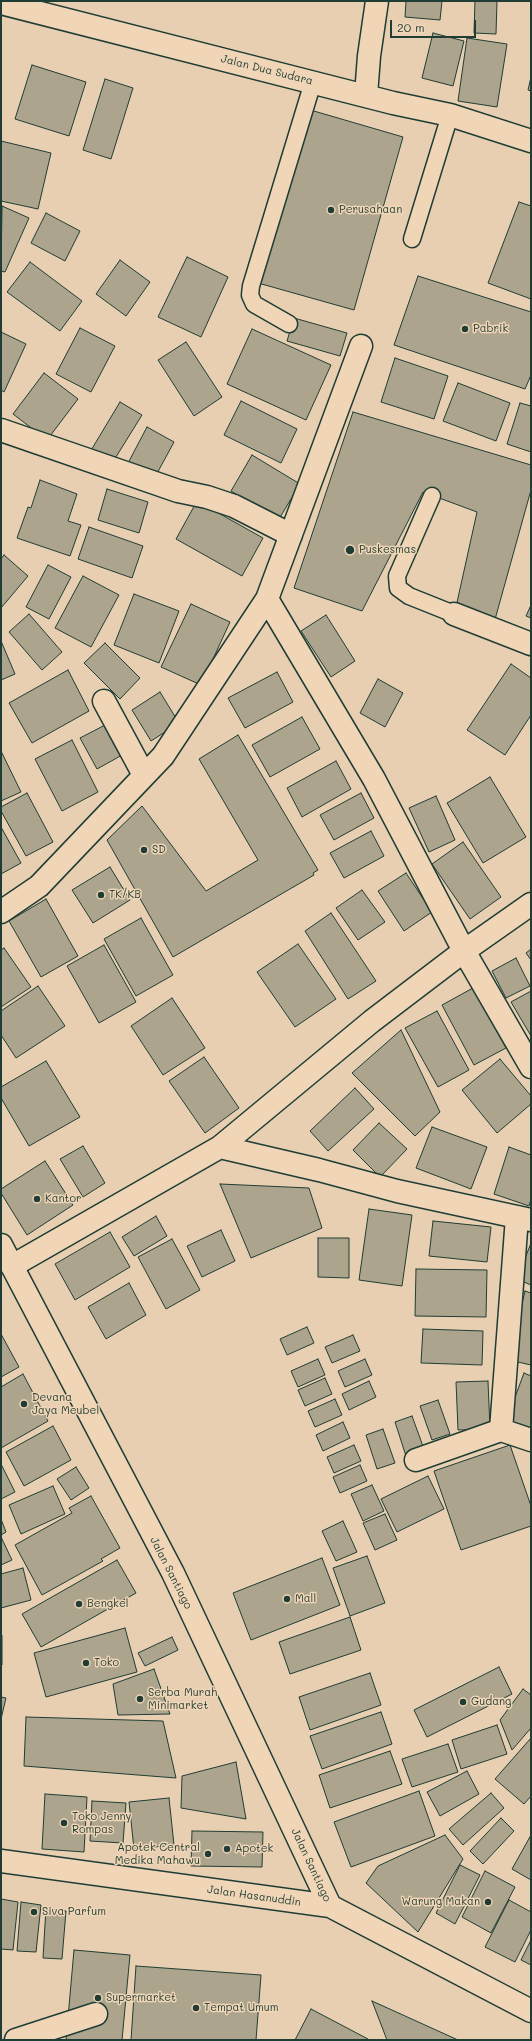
<!DOCTYPE html>
<html>
<head>
<meta charset="utf-8">
<style>
	body { margin:0 }
	#map { position:relative; width:532px; height:2041px; overflow:hidden; background:#e8cfb2; font-family:Mali,sans-serif }
	canvas { display:block }
	.frame { position:absolute; inset:0; border:2px solid #1f3d34; pointer-events:none }
	.scale { position:absolute; left:390px; top:20px; width:86px; height:18px; box-sizing:border-box; border:2px solid #1f3d34; border-top:0; padding-left:5px; font-size:12px; line-height:14px; white-space:nowrap; color:#1f3d34; -webkit-text-stroke:3px #f0d5b7; paint-order:stroke }
</style>
</head>
<body>
<div id="map">
<canvas width="532" height="2041"></canvas>
<div class="frame"></div>
<div class="scale">20 m</div>
</div>
<script>
const ctx = document.querySelector('canvas').getContext('2d');
ctx.lineJoin = 'round';
function fill(path, color) { ctx.fillStyle = color; ctx.fill(path, 'evenodd'); }
const poly = rows => new Path2D(rows.map(r => 'M' + r).join(''));
function strokePath(path, color, width, dash) { ctx.strokeStyle = color; ctx.lineWidth = width; ctx.lineCap = dash ? 'butt' : 'round'; ctx.setLineDash(dash || []); ctx.stroke(path); }
function drawText(font, color, halo, rows, align = 'center') {
  ctx.font = font + ' Mali,sans-serif'; ctx.lineWidth = 3; ctx.setLineDash([]); ctx.textBaseline = 'middle'; ctx.strokeStyle = halo; ctx.fillStyle = color; for (const [text, x, y, turn = 0] of rows) {
    ctx.save(); ctx.translate(x, y); ctx.rotate((+turn || 0) * Math.PI / 180); ctx.textAlign = isNaN(turn) ? turn : align; if (halo) ctx.strokeText(text, 0, 0); ctx.fillText(text, 0, 0); ctx.restore();
  }
}
const building = poly([
	[406,1,442,1,440,20,405,17,406,1],
	[475,1,497,1,496,34,474,33,475,1],
	[433,33,464,41,453,86,422,78,433,33],
	[467,38,507,44,497,107,458,101,467,38],
	[32,65,86,82,69,136,15,119,32,65],
	[531,77,531,91,528,90,531,77],
	[105,79,133,88,111,159,83,150,105,79],
	[307,109,403,137,354,310,258,283,307,109],
	[1,141,51,153,38,209,1,201,1,141],
	[519,202,531,206,531,299,488,283,519,202],
	[2,206,29,218,5,272,1,271,2,206],
	[46,213,80,231,65,261,31,243,46,213],
	[187,257,228,277,201,337,158,317,187,257],
	[120,260,150,282,126,316,96,294,120,260],
	[30,262,82,301,60,331,7,292,30,262],
	[418,276,531,312,531,375,525,389,394,345,418,276],
	[294,318,347,333,340,356,287,341,294,318],
	[80,328,115,346,91,392,56,374,80,328],
	[252,329,331,365,306,420,227,384,252,329],
	[1,332,26,344,4,392,1,390,1,332],
	[186,342,222,397,194,416,158,360,186,342],
	[395,358,448,376,434,419,381,402,395,358],
	[44,373,78,399,47,440,13,414,44,373],
	[458,383,510,403,496,441,443,421,458,383],
	[241,401,297,429,281,463,224,435,241,401],
	[120,402,142,415,111,465,90,452,120,402],
	[520,403,531,406,531,452,507,444,520,403],
	[353,412,531,465,531,490,494,623,456,607,477,512,423,492,362,611,294,588,353,412],
	[147,427,174,442,154,479,127,465,147,427],
	[252,455,300,484,279,519,231,491,252,455],
	[40,480,77,494,68,521,81,525,70,556,17,538,28,507,31,508,40,480],
	[107,489,148,502,139,533,98,520,107,489],
	[197,501,263,538,242,576,176,539,197,501],
	[89,527,143,546,132,578,78,559,89,527],
	[4,555,28,576,1,608,1,559,4,555],
	[48,565,71,577,49,619,26,607,48,565],
	[83,576,119,595,91,647,55,628,83,576],
	[134,594,179,611,159,663,114,645,134,594],
	[191,604,230,622,201,685,161,667,191,604],
	[531,605,531,618,526,616,531,605],
	[29,614,62,652,42,670,9,632,29,614],
	[326,615,355,661,331,677,301,631,326,615],
	[1,641,15,674,1,680,1,641],
	[105,643,140,678,120,699,84,663,105,643],
	[511,664,531,678,531,715,505,755,467,730,511,664],
	[68,670,89,711,32,743,9,703,68,670],
	[277,672,293,702,245,728,228,698,277,672],
	[378,679,403,693,385,727,360,713,378,679],
	[160,692,179,723,151,741,132,710,160,692],
	[302,717,320,749,270,777,252,745,302,717],
	[107,724,124,754,97,769,80,738,107,724],
	[238,735,318,870,313,873,314,875,173,957,107,840,142,806,206,891,258,860,199,759,238,735],
	[72,740,98,792,62,811,35,759,72,740],
	[1,751,21,792,1,801,1,751],
	[336,761,351,789,302,817,287,788,336,761],
	[490,777,526,837,483,863,447,803,490,777],
	[27,793,53,842,26,856,1,811,1,807,27,793],
	[361,793,374,818,334,840,320,815,361,793],
	[436,796,455,840,429,852,409,808,436,796],
	[1,827,21,863,1,874,1,827],
	[371,831,384,856,344,878,330,853,371,831],
	[463,842,501,897,470,919,432,864,463,842],
	[110,867,130,900,93,923,72,890,110,867],
	[406,873,432,912,404,931,378,891,406,873],
	[362,890,385,922,358,940,336,908,362,890],
	[46,899,78,956,41,977,9,921,46,899],
	[331,913,376,981,348,999,305,931,331,913],
	[141,918,173,975,136,996,104,939,141,918],
	[298,944,336,999,295,1027,257,972,298,944],
	[104,945,136,1002,99,1023,67,966,104,945],
	[4,948,31,987,1,1007,1,950,4,948],
	[531,949,531,960,526,953,531,949],
	[516,958,530,986,506,998,492,971,516,958],
	[38,986,65,1026,16,1058,1,1035,1,1011,38,986],
	[473,988,506,1048,474,1065,442,1005,473,988],
	[531,991,531,1036,511,1002,531,991],
	[172,998,205,1048,163,1075,131,1026,172,998],
	[437,1011,469,1070,438,1087,405,1028,437,1011],
	[401,1030,440,1112,415,1136,352,1073,401,1030],
	[204,1057,239,1108,205,1133,169,1081,204,1057],
	[500,1059,531,1096,531,1104,497,1133,462,1090,500,1059],
	[46,1061,80,1117,29,1146,1,1098,1,1087,46,1061],
	[355,1088,374,1109,328,1151,310,1131,355,1088],
	[379,1123,407,1149,380,1177,353,1150,379,1123],
	[432,1127,487,1147,471,1189,416,1168,432,1127],
	[83,1146,105,1183,83,1197,60,1159,83,1146],
	[509,1147,531,1155,531,1199,529,1206,494,1194,509,1147],
	[45,1161,73,1205,27,1235,1,1193,1,1189,45,1161],
	[220,1184,309,1188,322,1228,251,1258,220,1184],
	[369,1209,412,1215,402,1286,359,1280,369,1209],
	[156,1216,167,1236,134,1256,122,1237,156,1216],
	[433,1221,491,1227,487,1262,429,1256,433,1221],
	[221,1230,235,1261,202,1277,187,1246,221,1230],
	[110,1232,130,1267,75,1300,55,1264,110,1232],
	[318,1238,349,1238,349,1278,318,1277,318,1238],
	[172,1239,200,1290,166,1309,138,1257,172,1239],
	[531,1243,531,1285,517,1279,531,1243],
	[416,1269,487,1270,486,1317,415,1316,416,1269],
	[129,1283,146,1315,106,1339,88,1307,129,1283],
	[525,1291,531,1293,531,1365,509,1360,525,1291],
	[307,1327,314,1343,287,1355,280,1339,307,1327],
	[423,1329,483,1331,482,1365,421,1363,423,1329],
	[1,1334,19,1367,1,1377,1,1334],
	[353,1335,360,1351,332,1363,325,1347,353,1335],
	[318,1359,325,1375,298,1387,291,1371,318,1359],
	[365,1359,372,1375,345,1387,338,1371,365,1359],
	[524,1373,531,1376,531,1425,528,1434,505,1424,524,1373],
	[23,1374,48,1421,1,1448,1,1387,23,1374],
	[325,1378,332,1394,305,1406,298,1390,325,1378],
	[369,1381,376,1397,349,1410,342,1394,369,1381],
	[488,1381,490,1429,458,1430,456,1382,488,1381],
	[335,1399,342,1415,315,1427,308,1411,335,1399],
	[438,1400,450,1434,432,1440,420,1406,438,1400],
	[412,1416,424,1449,406,1456,395,1422,412,1416],
	[343,1422,350,1438,323,1451,316,1435,343,1422],
	[53,1426,71,1460,24,1486,6,1452,53,1426],
	[383,1429,395,1463,377,1469,366,1435,383,1429],
	[354,1445,361,1461,334,1473,327,1457,354,1445],
	[510,1445,531,1506,531,1526,461,1550,434,1471,510,1445],
	[1,1464,15,1492,1,1499,1,1464],
	[360,1465,367,1481,340,1493,333,1477,360,1465],
	[76,1467,89,1488,71,1500,57,1479,76,1467],
	[428,1476,444,1509,397,1532,381,1499,428,1476],
	[372,1485,384,1511,363,1521,351,1494,372,1485],
	[53,1486,65,1514,21,1534,9,1505,53,1486],
	[91,1496,120,1548,101,1559,103,1561,42,1595,15,1545,72,1513,69,1508,91,1496],
	[385,1514,397,1540,375,1550,363,1523,385,1514],
	[1,1519,6,1532,1,1535,1,1519],
	[343,1521,357,1552,336,1561,322,1531,343,1521],
	[2,1539,12,1560,1,1565,1,1540,2,1539],
	[367,1556,385,1603,350,1616,333,1568,367,1556],
	[322,1558,340,1605,251,1640,233,1593,322,1558],
	[117,1560,136,1593,41,1647,22,1614,117,1560],
	[23,1568,31,1600,1,1608,1,1574,23,1568],
	[350,1617,361,1650,290,1674,279,1642,350,1617],
	[125,1628,137,1672,46,1697,34,1653,125,1628],
	[1,1635,2,1635,2,1665,1,1665,1,1635],
	[172,1637,178,1650,145,1666,138,1653,172,1637],
	[499,1667,512,1694,427,1737,414,1710,499,1667],
	[154,1669,170,1714,118,1715,113,1684,154,1669],
	[370,1673,381,1705,310,1730,299,1697,370,1673],
	[523,1689,531,1695,531,1728,512,1750,500,1720,523,1689],
	[1,1697,6,1698,1,1719,1,1697],
	[381,1712,392,1744,322,1769,310,1736,381,1712],
	[26,1717,163,1721,176,1778,24,1766,26,1717],
	[497,1725,507,1754,461,1769,452,1740,497,1725],
	[531,1738,531,1796,524,1804,495,1779,531,1738],
	[448,1744,458,1772,412,1787,402,1759,448,1744],
	[390,1751,402,1784,330,1808,319,1775,390,1751],
	[236,1762,246,1819,181,1808,182,1776,236,1762],
	[467,1771,479,1794,440,1816,427,1792,467,1771],
	[419,1791,435,1836,351,1867,334,1822,419,1791],
	[491,1793,504,1808,463,1845,449,1829,491,1793],
	[45,1794,87,1797,84,1852,42,1849,45,1794],
	[169,1798,174,1845,134,1849,129,1802,169,1798],
	[92,1801,126,1803,123,1843,90,1841,92,1801],
	[501,1818,514,1831,483,1864,470,1851,501,1818],
	[192,1831,263,1832,262,1867,191,1866,192,1831],
	[445,1835,463,1859,418,1932,366,1883,378,1866,445,1835],
	[531,1835,531,1880,512,1869,531,1835],
	[460,1865,480,1875,455,1924,436,1913,460,1865],
	[485,1871,515,1887,491,1933,462,1917,485,1871],
	[1,1899,18,1902,13,1950,1,1949,1,1899],
	[509,1900,531,1912,531,1930,515,1962,485,1947,509,1900],
	[21,1902,41,1905,36,1952,17,1951,21,1902],
	[46,1908,66,1911,62,1959,43,1958,46,1908],
	[531,1940,531,1965,521,1960,531,1940],
	[74,1950,130,1955,122,2040,66,2040,74,1950],
	[136,1966,261,1975,256,2040,131,2040,136,1966],
	[372,2001,458,2040,387,2040,372,2001],
	[311,2009,368,2039,367,2040,295,2040,311,2009]
]);
fill(building, '#ada48d');
strokePath(building, '#1f3d34', 1);
const service = poly([
	[412,239,450,115],
	[289,324,254,304,250,295,251,286,313,82],
	[432,496,397,576,398,588,409,596,454,614]
]);
const minor = poly([
	[1,3,393,103,450,115,531,141],
	[366,95,369,56,377,1],
	[1,430,178,491,207,497,234,506,291,535],
	[267,599,374,779,464,951,531,1067],
	[454,614,531,644],
	[104,701,144,775],
	[1,912,39,886,163,756,267,599,361,346],
	[220,1147,372,1021,464,951,531,904],
	[12,1266,220,1147,319,1170,397,1191,531,1220],
	[501,1430,531,1440],
	[416,1460,501,1430,517,1217],
	[16,2040,96,2014]
]);
const trunk = poly([
	[1,1245,173,1573,330,1906],
	[1,1861,330,1906,531,2011]
]);
strokePath(service, '#1f3d34', 19);
strokePath(minor, '#1f3d34', 25);
strokePath(trunk, '#1f3d34', 25);
strokePath(service, '#f0d5b7', 16);
strokePath(minor, '#f0d5b7', 22);
strokePath(trunk, '#f0d5b7', 22);
for (const [x, y, r, color] of [
	[331,210,4,"#1f3d34"],
	[465,329,4,"#1f3d34"],
	[350,550,5,"#1f3d34"],
	[144,850,4,"#1f3d34"],
	[101,895,4,"#1f3d34"],
	[37,1199,4,"#1f3d34"],
	[24,1404,4,"#1f3d34"],
	[287,1599,4,"#1f3d34"],
	[79,1604,4,"#1f3d34"],
	[86,1663,4,"#1f3d34"],
	[140,1699,4,"#1f3d34"],
	[463,1702,4,"#1f3d34"],
	[64,1823,4,"#1f3d34"],
	[227,1849,4,"#1f3d34"],
	[208,1854,4,"#1f3d34"],
	[488,1902,4,"#1f3d34"],
	[34,1912,4,"#1f3d34"],
	[98,1998,4,"#1f3d34"],
	[196,2008,4,"#1f3d34"]
]) { const dot = new Path2D(); dot.arc(x, y, r, 0, 2 * Math.PI); ctx.fillStyle = color; ctx.fill(dot); strokePath(dot, '#f0d5b7', 1.5); }
drawText('11px', '#1f3d34', '#f0d5b7', [
	["Jalan Dua Sudara",267,70,14],
	["Jalan Santiago",171,1573,63],
	["Jalan Santiago",311,1865,65],
	["Jalan Hasanuddin",254,1896,8]
]);
drawText('11px', '#1f3d34', '#f0d5b7', [
	["Perusahaan",339,210],
	["Pabrik",473,329],
	["Puskesmas",359,550],
	["SD",152,850],
	["TK/KB",109,895],
	["Kantor",45,1199],
	["Devana",32,1398],
	["Jaya Meubel",32,1411],
	["Mall",295,1599],
	["Bengkel",87,1604],
	["Toko",94,1663],
	["Serba Murah",148,1693],
	["Minimarket",148,1706],
	["Gudang",471,1702],
	["Toko Jenny",72,1817],
	["Rompas",72,1830],
	["Apotek Central",200,1848,"right"],
	["Medika Mahawu",200,1861,"right"],
	["Apotek",235,1849],
	["Warung Makan",480,1902,"right"],
	["Siva Parfum",42,1912],
	["Supermarket",106,1998],
	["Tempat Umum",204,2008]
], 'left');
</script>
</body>
</html>
